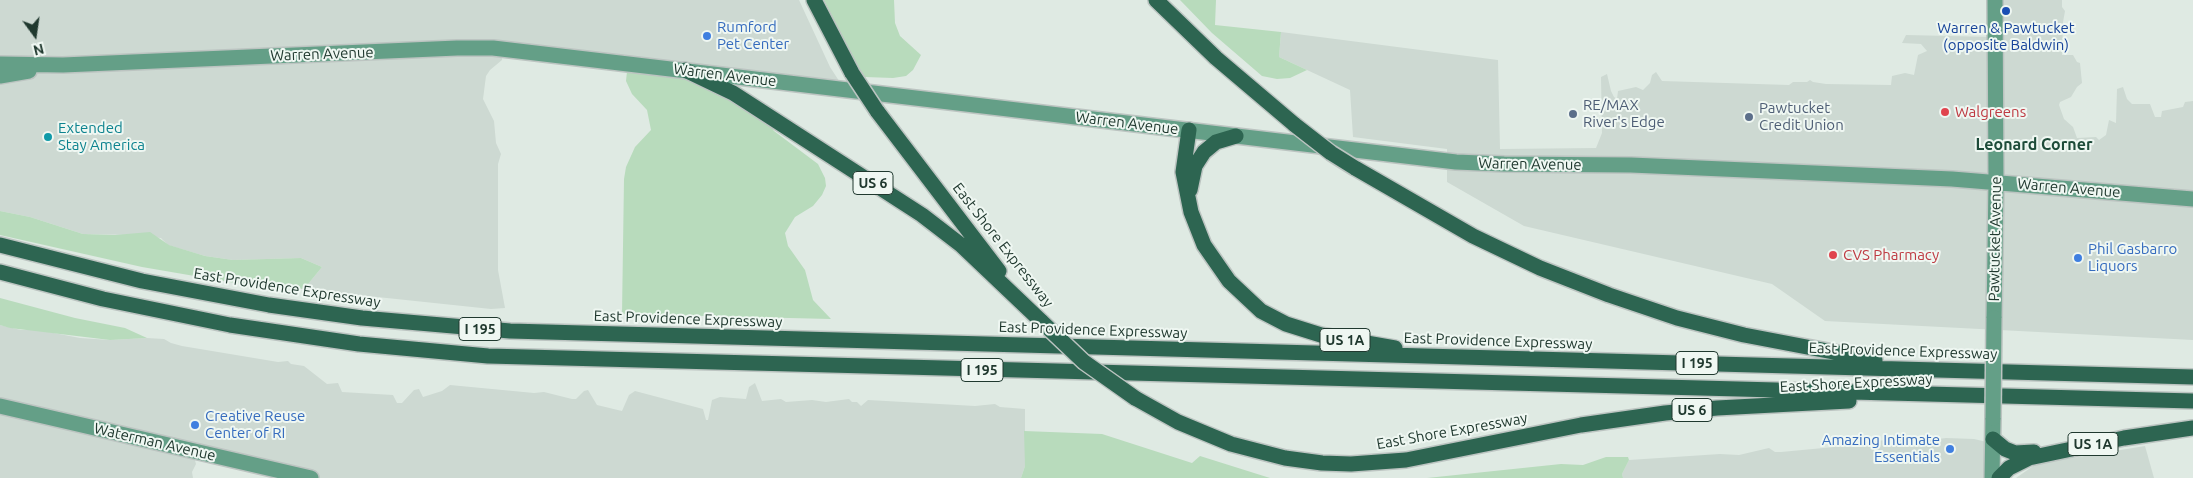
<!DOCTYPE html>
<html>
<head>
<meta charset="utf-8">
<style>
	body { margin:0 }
	#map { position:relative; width:2193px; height:478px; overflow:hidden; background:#dfeae3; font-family:Ubuntu,sans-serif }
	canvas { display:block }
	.north { position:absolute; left:10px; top:10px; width:50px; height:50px; -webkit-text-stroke:4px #eff7f2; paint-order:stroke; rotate:166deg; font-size:14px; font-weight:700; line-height:20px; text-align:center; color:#20392f }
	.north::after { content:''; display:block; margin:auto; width:18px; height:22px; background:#20392f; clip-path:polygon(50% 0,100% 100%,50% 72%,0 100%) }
</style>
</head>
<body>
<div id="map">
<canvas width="2193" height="478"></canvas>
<div class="north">N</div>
</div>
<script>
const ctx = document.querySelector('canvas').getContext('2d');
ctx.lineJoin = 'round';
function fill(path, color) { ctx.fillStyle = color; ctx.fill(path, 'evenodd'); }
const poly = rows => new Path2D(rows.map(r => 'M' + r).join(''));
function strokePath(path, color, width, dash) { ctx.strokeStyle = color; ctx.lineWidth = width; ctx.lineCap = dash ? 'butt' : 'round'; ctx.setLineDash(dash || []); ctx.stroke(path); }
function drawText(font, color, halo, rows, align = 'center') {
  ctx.font = font + ' Ubuntu,sans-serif'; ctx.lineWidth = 4; ctx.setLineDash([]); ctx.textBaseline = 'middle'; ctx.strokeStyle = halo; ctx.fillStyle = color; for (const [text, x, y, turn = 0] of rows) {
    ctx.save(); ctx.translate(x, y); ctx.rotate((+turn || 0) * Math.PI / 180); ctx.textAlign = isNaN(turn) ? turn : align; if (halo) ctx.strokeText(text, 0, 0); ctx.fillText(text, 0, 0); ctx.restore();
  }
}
fill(poly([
	[0,0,799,0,830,67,843,87,503,51,502,60,490,70,486,76,483,99,494,121,496,143,501,154,498,164,498,270,505,308,491,309,330,292,313,292,304,289,322,267,301,258,233,260,205,256,168,245,161,238,132,235,83,234,30,217,0,211],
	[1995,0,2062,0,2062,7,2065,11,2063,22,2062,55,2073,55,2077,62,2080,63,2082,83,2077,87,2071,97,2060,102,2059,105,2064,119,2073,127,2077,138,2096,137,2099,140,2106,135,2109,120,2116,123,2117,89,2123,87,2127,99,2132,104,2150,104,2155,117,2161,117,2162,111,2183,107,2185,102,2193,101,2193,340,1825,321,1772,284,1524,226,1447,182,1447,149,1353,137,1350,90,1279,57,1281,32,1498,60,1500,149,1596,148,1602,133,1601,77,1607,74,1611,91,1614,97,1617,99,1618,91,1636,87,1643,90,1650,83,1652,75,1656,72,1662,81,1789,85,1793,82,1807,82,1810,80,1813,82,1826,84,1891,85,1892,76,1905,73,1914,75,1918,55,1927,51,1921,44,1902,43,1906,35,1994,37],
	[0,325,21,330,38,330,80,338,110,340,147,338,164,339,171,343,182,346,278,362,288,361,291,364,304,366,327,384,338,383,342,392,393,395,397,403,402,403,414,390,419,389,423,397,442,391,450,385,534,393,544,392,572,399,576,399,584,391,588,390,597,405,622,411,629,395,635,391,703,409,706,420,708,420,712,400,720,397,746,399,749,387,755,383,762,401,781,399,786,402,812,400,826,402,849,399,852,402,857,402,861,406,868,400,975,406,995,404,1000,407,1025,409,1025,466,1021,478,309,478,192,450,196,464,192,472,193,478,0,478],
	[1946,438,1974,439,1991,443,1992,478,1623,478,1622,474,1629,460,1720,454,1739,455,1769,448,1775,452,1781,452,1866,444,1871,441,1907,439,1931,440],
	[2145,446,2154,478,2016,478,2036,464]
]), '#cdd9d2');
fill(poly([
	[824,0,894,0,895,23,900,36,921,55,913,70,906,76,893,78,865,77,853,58],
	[1180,0,1216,0,1215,25,1281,32,1279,57,1307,70,1290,78,1277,79,1262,76,1212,33],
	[628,62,662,65,764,117,774,131,818,164,825,178,826,186,822,195,813,206,795,217,785,233,788,246,805,270,813,300,831,319,622,314,624,179,626,167,635,147,651,130,647,110,632,94,626,81],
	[0,211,30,217,83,234,115,235,150,232,169,245,205,256,233,260,301,258,322,267,304,289,291,288,290,285,282,291,142,267,0,235],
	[0,298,75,318,125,328,147,338,110,340,10,328,0,325],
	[1024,431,1102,434,1192,463,1200,456,1270,478,1021,478,1025,466],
	[1606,457,1628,457,1629,460,1622,474,1623,478,1427,478,1561,464,1583,465]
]), '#b8dbbc');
const major = poly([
	[0,64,63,65,457,48,493,48,1456,162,1504,164,1631,165,1952,179,2193,199],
	[0,76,29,71],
	[1994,318,1996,182,1995,0],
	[0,406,311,478],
	[1992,478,1993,418]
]);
const highway = poly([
	[814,0,852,73],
	[1156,0,1216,58,1295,125],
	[685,70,733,93,922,215,961,245,1042,322],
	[877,111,999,271],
	[1189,130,1183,172,1191,212,1204,245,1229,281,1261,311,1286,324,1321,335,1395,348],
	[1355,168,1473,236,1540,268,1609,295,1677,318,1744,335,1875,360],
	[1190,190,1195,166,1204,152,1216,142,1236,136],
	[0,245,142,281,269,305,362,318,510,331,2193,377],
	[0,272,103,299,230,325,359,344,488,356,2193,401],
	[1135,398,1178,422,1231,444,1285,458,1322,463,1351,464,1406,460,1581,425,1665,413,1717,408,1849,401],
	[1993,439,2005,449,2015,453,2034,452],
	[1999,478,2009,468,2029,458,2124,438,2193,428]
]);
strokePath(major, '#bcc4c1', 18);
strokePath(highway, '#bcc4c1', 18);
strokePath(major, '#649f87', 15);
strokePath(highway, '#2d6551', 15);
const majorBridge = poly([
	[1993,418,1994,318]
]);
const highwayBridge = poly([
	[852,73,877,111],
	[1295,125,1331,153,1355,168],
	[1042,322,1084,362,1135,398]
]);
strokePath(majorBridge, '#bcc4c1', 18, []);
strokePath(highwayBridge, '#bcc4c1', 18, []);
strokePath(majorBridge, '#649f87', 15);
strokePath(highwayBridge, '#2d6551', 15);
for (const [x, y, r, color] of [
	[2006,11,5,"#1a4fb4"],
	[707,36,5,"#3f7fe0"],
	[1945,112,5,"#e0444e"],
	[1573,114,5,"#5c6f8a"],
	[1749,117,5,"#5c6f8a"],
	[48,137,5,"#0f9aa8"],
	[1833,255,5,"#e0444e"],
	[2078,258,5,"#3f7fe0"],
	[195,425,5,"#3f7fe0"],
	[1950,449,5,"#3f7fe0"]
]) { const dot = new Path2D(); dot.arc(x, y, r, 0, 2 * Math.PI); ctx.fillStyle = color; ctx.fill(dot); strokePath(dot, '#eff7f2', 2); }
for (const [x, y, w] of [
	[873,183,40],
	[480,329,42],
	[1345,340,50],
	[1697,363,42],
	[982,370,42],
	[1692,410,40],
	[2093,444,50]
]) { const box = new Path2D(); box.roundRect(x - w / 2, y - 11.5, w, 23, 4); ctx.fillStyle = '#eff7f2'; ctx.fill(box); strokePath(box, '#20392f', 1); }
drawText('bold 14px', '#20392f', null, [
	["US 6",873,183],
	["I 195",480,329],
	["US 1A",1345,340],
	["I 195",1697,363],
	["I 195",982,370],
	["US 6",1692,410],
	["US 1A",2093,444]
]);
drawText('15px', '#366cbe', '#eff7f2', [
	["Rumford",717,27],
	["Pet Center",717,44],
	["Phil Gasbarro",2088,249],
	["Liquors",2088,266],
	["Creative Reuse",205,416],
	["Center of RI",205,433],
	["Amazing Intimate",1940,440,"right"],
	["Essentials",1940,457,"right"]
], 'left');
drawText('15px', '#164399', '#eff7f2', [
	["Warren & Pawtucket",2006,28],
	["(opposite Baldwin)",2006,45]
]);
drawText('15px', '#20392f', '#eff7f2', [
	["Warren Avenue",322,54,-2],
	["Warren Avenue",725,75,7],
	["Warren Avenue",1127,123,7],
	["Warren Avenue",1530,164,1],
	["Warren Avenue",2069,188,5],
	["Pawtucket Avenue",1995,239,-89],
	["East Shore Expressway",1003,245,52],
	["East Providence Expressway",287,288,9],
	["East Providence Expressway",688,319,2],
	["East Providence Expressway",1093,330,2],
	["East Providence Expressway",1498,341,2],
	["East Providence Expressway",1903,351,2],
	["East Shore Expressway",1856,383,-3],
	["East Shore Expressway",1452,431,-10],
	["Waterman Avenue",155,442,13]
]);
drawText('15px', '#4e5e75', '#eff7f2', [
	["RE/MAX",1583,105],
	["River's Edge",1583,122],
	["Pawtucket",1759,108],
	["Credit Union",1759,125]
], 'left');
drawText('15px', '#be3a42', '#eff7f2', [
	["Walgreens",1955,112],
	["CVS Pharmacy",1843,255]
], 'left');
drawText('15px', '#0d838f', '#eff7f2', [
	["Extended",58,128],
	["Stay America",58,145]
], 'left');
drawText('bold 16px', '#1d4b39', '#eff7f2', [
	["Leonard Corner",2034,145]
]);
</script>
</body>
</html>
